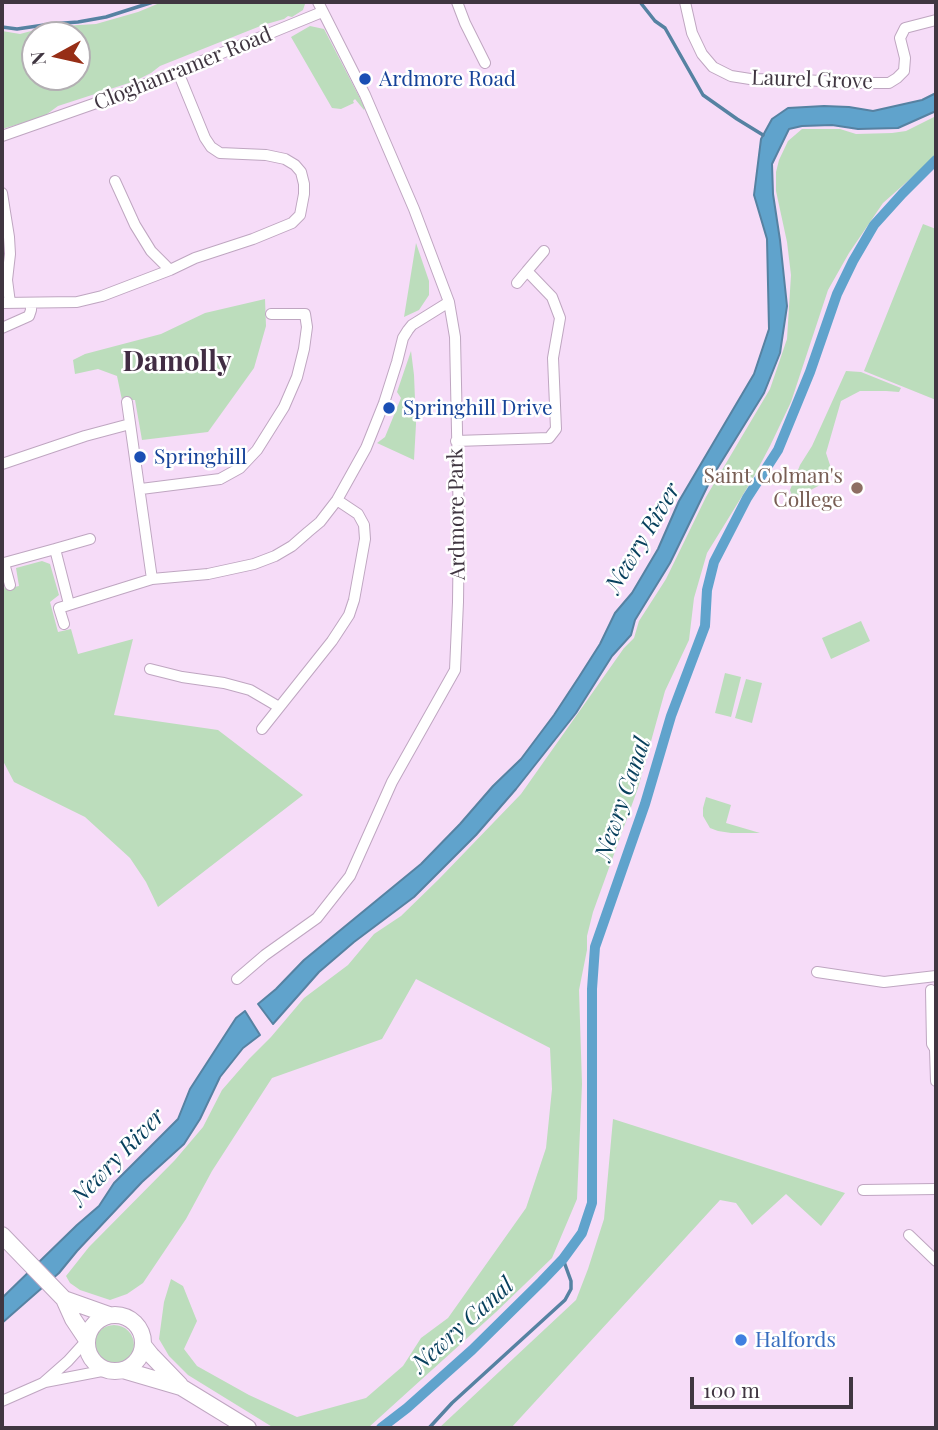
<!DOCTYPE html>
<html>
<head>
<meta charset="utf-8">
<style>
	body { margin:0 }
	#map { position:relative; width:938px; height:1430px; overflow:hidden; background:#f6dcf8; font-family:"Playfair Display",serif }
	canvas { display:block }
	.frame { position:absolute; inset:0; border:4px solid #403641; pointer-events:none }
	.north { position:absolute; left:21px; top:21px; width:70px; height:70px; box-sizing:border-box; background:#fff; border:2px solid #b3afb3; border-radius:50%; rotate:262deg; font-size:19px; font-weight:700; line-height:28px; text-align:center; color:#403641 }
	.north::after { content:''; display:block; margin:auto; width:24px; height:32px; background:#972e16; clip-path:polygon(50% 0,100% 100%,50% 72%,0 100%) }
	.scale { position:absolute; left:690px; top:1377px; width:163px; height:32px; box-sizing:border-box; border:4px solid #403641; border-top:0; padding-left:9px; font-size:21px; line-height:24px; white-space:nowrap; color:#403641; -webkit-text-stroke:5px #fff; paint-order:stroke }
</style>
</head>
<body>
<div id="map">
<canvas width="938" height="1430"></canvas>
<div class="frame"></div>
<div class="north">N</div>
<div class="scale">100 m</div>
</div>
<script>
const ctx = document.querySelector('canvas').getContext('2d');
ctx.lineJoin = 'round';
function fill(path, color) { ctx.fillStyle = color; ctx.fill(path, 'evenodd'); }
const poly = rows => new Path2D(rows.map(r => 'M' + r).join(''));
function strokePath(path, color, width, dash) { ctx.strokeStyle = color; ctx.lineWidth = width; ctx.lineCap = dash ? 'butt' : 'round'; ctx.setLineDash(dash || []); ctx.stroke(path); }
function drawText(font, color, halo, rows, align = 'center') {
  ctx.font = font + ' "Playfair Display",serif'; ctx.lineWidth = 5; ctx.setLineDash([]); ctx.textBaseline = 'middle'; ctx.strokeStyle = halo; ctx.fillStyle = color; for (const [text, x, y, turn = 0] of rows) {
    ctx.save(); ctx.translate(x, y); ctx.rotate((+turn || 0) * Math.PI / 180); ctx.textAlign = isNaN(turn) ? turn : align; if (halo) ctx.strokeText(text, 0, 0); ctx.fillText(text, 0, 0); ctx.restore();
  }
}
fill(poly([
	[162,2,305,2,305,4,303,10,292,17,288,16,284,19,263,25,160,66,151,73,135,81,58,106,43,117,2,129,2,31,20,34,46,27,96,24,138,12],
	[35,35,77,35,77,77,35,77],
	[310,26,324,29,365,108,364,110,355,99,353,101,354,103,341,109,332,108,291,37],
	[936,116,936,156,883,203,849,253,828,290,791,402,770,446,752,480,707,553,694,598,689,640,665,691,638,788,593,912,587,936,587,950,579,990,582,1084,577,1199,552,1258,496,1312,369,1427,274,1428,188,1375,169,1356,159,1339,164,1302,171,1279,183,1286,197,1321,184,1349,197,1366,249,1395,297,1417,366,1398,403,1366,421,1338,448,1318,526,1208,546,1148,552,1089,550,1048,416,979,382,1039,272,1078,212,1171,186,1219,143,1283,127,1294,110,1300,80,1290,70,1283,66,1276,89,1247,175,1160,203,1127,222,1090,249,1059,271,1037,304,998,348,965,374,934,401,916,439,879,521,794,624,648,634,638,639,621,666,579,706,497,770,389,787,339,791,275,787,242,776,191,776,172,779,160,788,141,802,129,840,129,856,134,892,133,906,131],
	[923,224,936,229,936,400,864,371],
	[416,243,429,281,429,295,419,310,404,317],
	[265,299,266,326,254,368,208,432,142,440,135,400,122,400,117,376,98,369,75,374,73,360,85,354,161,334,205,313],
	[411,351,414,375,416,424,414,460,377,443,385,437,401,398,397,392],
	[846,371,861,372,901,388,899,392,886,391,860,391,841,401,826,453,832,471,828,481,795,498,792,496,790,490,800,465,812,446],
	[42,561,50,564,59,595,50,602,58,632,71,629,78,654,133,639,114,715,218,730,303,795,158,907,146,882,130,858,85,817,14,782,2,759,2,576,5,589,19,586,16,568],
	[861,621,870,641,831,659,822,638],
	[725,673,741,677,731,717,715,713],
	[746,679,762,683,752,723,735,718],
	[706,797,731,805,726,823,760,833,731,833,718,831,710,828,703,816,703,808],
	[613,1119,845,1193,821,1226,786,1194,752,1225,736,1203,720,1200,511,1428,439,1428,576,1300,588,1269,604,1219],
	'94 1345a20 20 0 1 1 40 0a20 20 0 1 1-40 0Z'
]), '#bcddbc');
const water = poly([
	[936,93,936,111,898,128,858,129,832,125,802,126,789,129,772,164,773,194,780,240,787,306,780,353,764,393,712,477,670,563,635,620,631,635,612,656,576,713,516,789,476,835,414,897,354,942,319,972,273,1024,258,1004,276,989,304,960,421,864,460,824,493,786,521,759,554,715,579,677,600,644,615,613,632,593,658,549,679,501,754,374,769,329,767,239,754,195,761,139,772,119,788,108,824,106,849,107,873,111,922,100,936,93],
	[245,1011,260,1035,243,1048,220,1077,200,1119,184,1144,142,1182,77,1251,59,1273,2,1323,2,1298,77,1225,99,1206,114,1183,178,1119,190,1089,236,1018,245,1011]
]);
fill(water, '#60a3cc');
strokePath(water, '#5682a2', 2);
strokePath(poly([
	[640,2,655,21,665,28,703,95,737,119,763,135],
	[2,27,17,29,51,24,78,22,106,17,153,2],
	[429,1428,452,1403,565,1300,571,1289,571,1281,563,1259]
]), '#5682a2', 3.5);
strokePath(poly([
	[381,1428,407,1408,472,1350,541,1282,563,1259,582,1233,592,1203,592,989,595,947,645,804,671,716,705,626,707,590,714,562,747,498,778,450,810,372,837,294,853,261,874,225,902,194,936,160]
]), '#60a3cc', 10);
const minor = poly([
	[457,2,465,23,485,63],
	[685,2,692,33,702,54,713,67,731,76,750,79,802,80,860,83,889,83,897,78,904,71,905,58,900,38,905,28,936,20],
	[2,136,119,95,322,12],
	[115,181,135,225,151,251,170,270],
	[2,193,9,237,10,254,7,280,10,303],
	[517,283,527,271],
	[2,303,77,302,102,296,170,270,195,258,253,239,292,223,300,215,304,194,304,184,301,172,295,165,285,159,266,155,220,153,211,147,205,138,178,72],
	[2,328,29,316,31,310,31,303],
	[127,402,152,579],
	[456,441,549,438,556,429,553,358,560,318,552,297,527,271,544,251],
	[2,464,85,436,130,424],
	[141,489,220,479,240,468,257,450,284,407,297,377,304,349,307,327,305,314,271,314],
	[55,549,90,539],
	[10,585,4,563,55,549,69,604],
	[64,624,59,608,152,579,208,574,254,564,275,556,292,546,308,532,320,522,337,500,366,448,384,403,397,362,403,338,408,330,412,325,449,302],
	[150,669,182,677,224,683,250,690,279,707],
	[262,729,332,641,349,615,354,600,365,539,364,525,358,514,337,500],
	[817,972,884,982,936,976],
	[237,979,265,955,317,918,350,876,392,782,455,670,458,602,459,524,455,337,449,302,414,209,365,95,318,2],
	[931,990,932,1044,935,1049,936,1081],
	[863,1190,936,1189],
	[909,1235,936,1261],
	[45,1382,107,1370],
	[2,1401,43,1383,68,1361,87,1340]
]);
const highway = poly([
	[2,1235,64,1299,73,1319,87,1340],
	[64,1299,109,1315],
	'87 1343a28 28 0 1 1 56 0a28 28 0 1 1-56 0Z',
	[143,1345,151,1355,180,1385],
	[123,1370,181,1387,248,1428]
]);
strokePath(minor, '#bfa6c1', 12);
strokePath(highway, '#bfa6c1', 18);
strokePath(minor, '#fff', 10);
strokePath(highway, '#fff', 16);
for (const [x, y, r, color] of [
	[365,79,7,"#1a4fb4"],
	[389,408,7,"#1a4fb4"],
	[140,457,7,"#1a4fb4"],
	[857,488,7,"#8d6e63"],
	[741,1340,7,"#3f7fe0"]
]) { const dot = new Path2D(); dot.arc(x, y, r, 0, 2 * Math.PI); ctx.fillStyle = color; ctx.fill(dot); strokePath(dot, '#fff', 2.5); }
drawText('21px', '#403641', '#fff', [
	["Cloghanramer Road",183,69,-22],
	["Laurel Grove",812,80,2],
	["Ardmore Park",457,514,-91]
]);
drawText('21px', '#164399', '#fff', [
	["Ardmore Road",379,79],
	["Springhill Drive",403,408],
	["Springhill",154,457]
], 'left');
drawText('21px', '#785e54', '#fff', [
	["Saint Colman's",843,476],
	["College",843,500]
], 'right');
drawText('21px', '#366cbe', '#fff', [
	["Halfords",755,1340]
], 'left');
drawText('italic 23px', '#08405d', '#fff', [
	["Newry River",643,538,-59],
	["Newry Canal",623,799,-71],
	["Newry River",118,1157,-46],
	["Newry Canal",463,1325,-42]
]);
drawText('bold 28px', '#412d43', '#fff', [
	["Damolly",177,362]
]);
</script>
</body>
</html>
